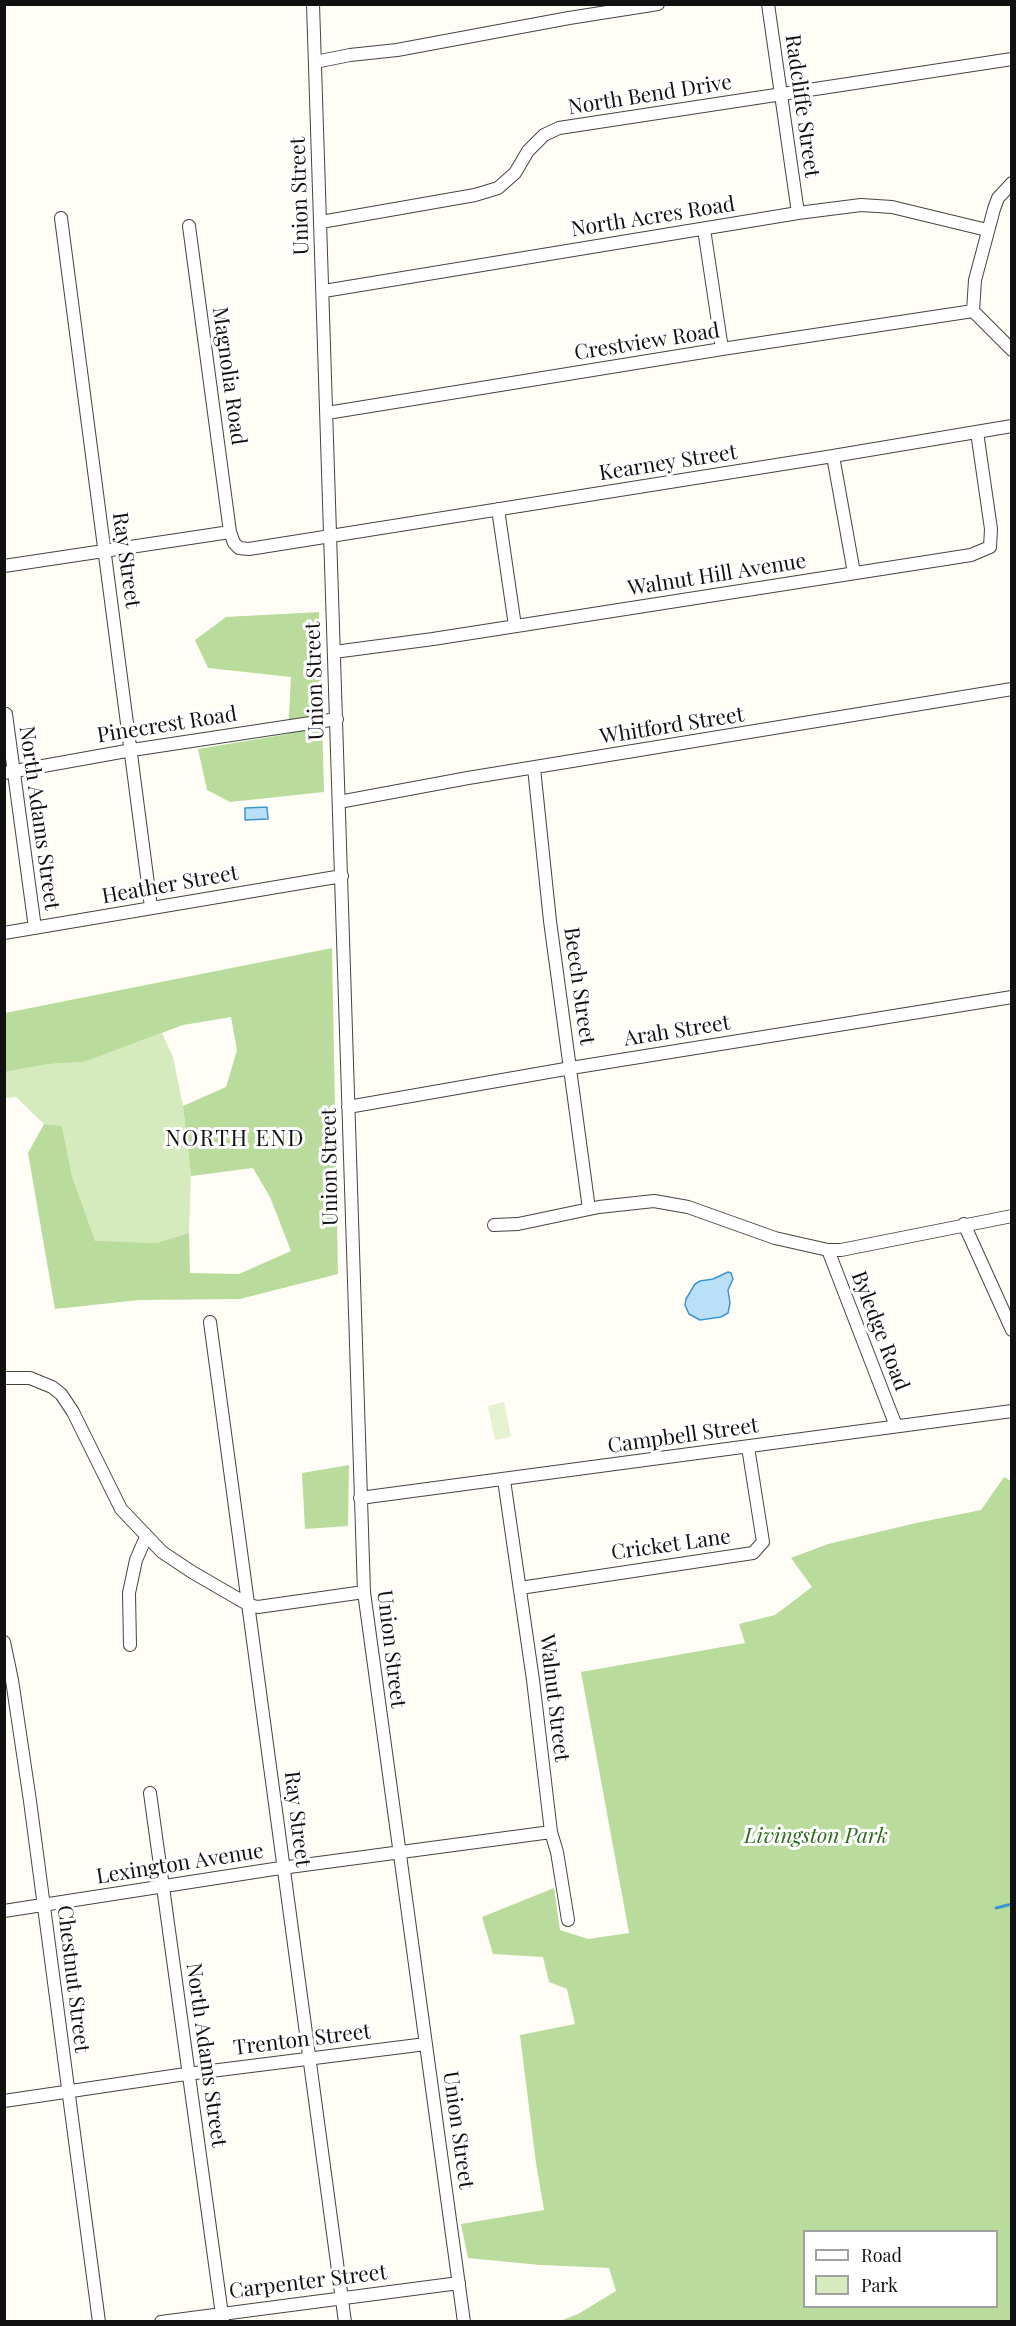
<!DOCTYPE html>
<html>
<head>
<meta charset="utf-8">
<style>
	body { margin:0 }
	#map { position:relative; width:1016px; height:2326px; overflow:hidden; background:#fffdf5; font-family:"Playfair Display",serif }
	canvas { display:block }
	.frame { position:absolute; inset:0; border:6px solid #111; pointer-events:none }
	.legend { position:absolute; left:803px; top:2230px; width:195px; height:78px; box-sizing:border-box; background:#fff; border:2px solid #a0a0a0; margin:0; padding:8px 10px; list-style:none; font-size:18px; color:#111 }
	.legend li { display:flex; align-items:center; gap:12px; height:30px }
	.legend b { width:30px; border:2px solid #a0a0a0 }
</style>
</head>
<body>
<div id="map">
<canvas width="1016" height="2326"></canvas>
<div class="frame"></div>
<ul class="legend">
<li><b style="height:8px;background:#fff"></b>Road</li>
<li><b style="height:16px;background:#d5ebbd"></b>Park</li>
</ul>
</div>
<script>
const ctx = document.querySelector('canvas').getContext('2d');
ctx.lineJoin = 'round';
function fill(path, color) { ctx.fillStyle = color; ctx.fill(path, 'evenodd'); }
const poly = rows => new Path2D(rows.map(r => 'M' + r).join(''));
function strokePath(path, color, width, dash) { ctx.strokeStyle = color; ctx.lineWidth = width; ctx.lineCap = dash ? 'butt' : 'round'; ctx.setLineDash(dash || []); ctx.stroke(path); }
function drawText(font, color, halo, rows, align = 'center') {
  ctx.font = font + ' "Playfair Display",serif'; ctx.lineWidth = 6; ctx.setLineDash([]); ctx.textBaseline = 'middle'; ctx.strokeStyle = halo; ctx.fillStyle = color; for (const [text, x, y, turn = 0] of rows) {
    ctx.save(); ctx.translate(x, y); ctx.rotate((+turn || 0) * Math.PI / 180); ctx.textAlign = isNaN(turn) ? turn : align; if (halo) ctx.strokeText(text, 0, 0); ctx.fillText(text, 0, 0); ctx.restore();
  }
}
fill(poly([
	[162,1033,173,1057,183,1106,191,1176,189,1233,156,1243,95,1242,72,1176,62,1126,44,1124,16,1097,5,1098,5,1072,49,1064,84,1062]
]), '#d5ebbd');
fill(poly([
	[319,612,324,792,230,802,207,790,198,749,288,734,291,677,208,668,195,640,226,617],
	[332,948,338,1274,240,1299,139,1300,55,1309,28,1153,44,1124,62,1126,72,1176,95,1241,156,1243,189,1233,190,1273,239,1274,291,1251,270,1197,253,1168,191,1176,183,1106,226,1087,237,1050,231,1017,183,1025,84,1062,49,1064,5,1072,5,1013],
	[349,1465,348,1526,305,1529,302,1473],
	[1004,1477,1011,1481,1011,2321,560,2321,578,2314,616,2291,609,2268,540,2265,468,2258,461,2224,544,2210,536,2163,520,2035,575,2024,567,1989,549,1982,543,1957,493,1954,482,1917,554,1888,560,1930,588,1939,629,1933,581,1672,745,1643,739,1624,775,1615,812,1587,791,1558,828,1544,916,1523,981,1510],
	[804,2232,996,2232,996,2306,804,2306]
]), '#b9dc9c');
fill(poly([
	[504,1402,511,1437,495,1440,488,1406]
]), '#e6f2cf');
const water = poly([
	[267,807,268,819,245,820,245,808,267,807],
	[728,1272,731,1273,733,1279,728,1290,730,1303,728,1313,721,1317,700,1320,689,1314,685,1305,686,1299,695,1284,700,1281,713,1279,728,1272]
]);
fill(water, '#b9e0f7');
strokePath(water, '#3f96cf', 1.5);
strokePath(poly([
	[996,1908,1012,1904]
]), '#3f96cf', 3);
const minor = poly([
	[313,4,364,1592,464,2322],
	[768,4,798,213],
	[315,62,350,55,397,50,569,18,658,4],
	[61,218,151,907],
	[321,222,475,195,498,188,515,173,528,151,544,135,559,128,1012,59],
	[189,226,230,532],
	[704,229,722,349],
	[324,291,798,213,861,205,892,207,987,230],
	[973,311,975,280,994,209,998,198,1012,183],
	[973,311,1012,350],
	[327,413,722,349,973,311],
	[833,456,854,573],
	[498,509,515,626],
	[4,566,230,532,234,543,239,548,249,549,833,456,1012,426],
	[334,652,433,639,971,555,990,547,991,529,977,432],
	[6,714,35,928],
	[534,768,550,921,589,1209],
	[4,773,132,750,337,719],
	[339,802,468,778,1012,689],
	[4,933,342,876],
	[348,1107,571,1068,1012,997],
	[964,1224,1012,1330],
	[494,1225,518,1224,599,1207,654,1201,688,1207,775,1238,828,1250,841,1250,1012,1216],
	[828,1250,896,1426],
	[210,1322,345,2322],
	[4,1378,30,1378,52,1387,61,1394,73,1412,121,1509,162,1552,192,1572,249,1605,258,1607,364,1592],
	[504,1480,533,1680,551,1832,557,1852,568,1920],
	[360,1498,1012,1411],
	[520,1588,753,1553,763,1542,748,1447],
	[4,1642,12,1680,30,1801,99,2322],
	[130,1645,129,1593,136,1560,146,1537],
	[150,1793,223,2322],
	[4,1911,274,1869,551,1832],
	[4,2101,179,2075,426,2044],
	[161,2322,459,2283]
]);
strokePath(minor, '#444', 14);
strokePath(minor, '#fff', 12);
drawText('21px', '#111', '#fff', [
	["North Bend Drive",650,95,-9],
	["Radcliffe Street",802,106,82],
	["Union Street",300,196,-92],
	["North Acres Road",653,217,-9],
	["Crestview Road",647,342,-9],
	["Magnolia Road",229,376,82],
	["Kearney Street",668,463,-9],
	["Ray Street",126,560,82],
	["Walnut Hill Avenue",717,575,-9],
	["Union Street",315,681,-92],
	["Pinecrest Road",167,725,-9],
	["Whitford Street",672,726,-9],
	["North Adams Street",39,818,82],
	["Heather Street",170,885,-10],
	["Beech Street",579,986,82],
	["Arah Street",677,1031,-9],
	["Union Street",330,1167,-91],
	["Byledge Road",880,1331,69],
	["Campbell Street",683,1436,-8],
	["Cricket Lane",671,1545,-8],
	["Union Street",391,1649,83],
	["Walnut Street",554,1698,83],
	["Ray Street",297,1819,83],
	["Lexington Avenue",180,1864,-9],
	["Chestnut Street",73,1979,83],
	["Trenton Street",302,2040,-7],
	["North Adams Street",206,2055,82],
	["Union Street",458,2130,82],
	["Carpenter Street",308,2282,-7]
]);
drawText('italic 21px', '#2f6b1f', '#fff', [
	["Livingston Park",816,1836]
]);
ctx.letterSpacing = '1.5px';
drawText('22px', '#111', '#fff', [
	["NORTH END",235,1139]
]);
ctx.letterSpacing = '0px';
</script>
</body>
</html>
